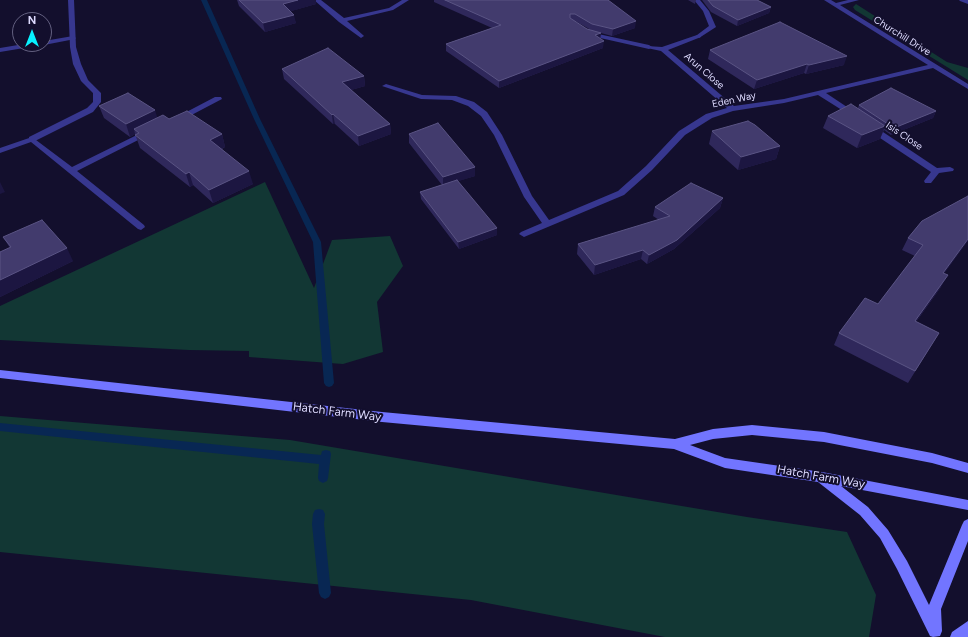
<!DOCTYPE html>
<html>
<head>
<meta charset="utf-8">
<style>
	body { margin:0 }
	#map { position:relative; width:968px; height:637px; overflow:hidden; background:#130f2d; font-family:Figtree,sans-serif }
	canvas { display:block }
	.north { position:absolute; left:12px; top:12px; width:40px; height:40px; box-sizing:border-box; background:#130f2d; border:1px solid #646181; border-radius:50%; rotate:0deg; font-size:11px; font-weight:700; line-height:16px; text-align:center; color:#dedbff }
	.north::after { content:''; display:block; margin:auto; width:14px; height:18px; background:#07f2ff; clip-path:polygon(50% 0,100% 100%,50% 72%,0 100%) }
</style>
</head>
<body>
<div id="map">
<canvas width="968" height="637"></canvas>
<div class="north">N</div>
</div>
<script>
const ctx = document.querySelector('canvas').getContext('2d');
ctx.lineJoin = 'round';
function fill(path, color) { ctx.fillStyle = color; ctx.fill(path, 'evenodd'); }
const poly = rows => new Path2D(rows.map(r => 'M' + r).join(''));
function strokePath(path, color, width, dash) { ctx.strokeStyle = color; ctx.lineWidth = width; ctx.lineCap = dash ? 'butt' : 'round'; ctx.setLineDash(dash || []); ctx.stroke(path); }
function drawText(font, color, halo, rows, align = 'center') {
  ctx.font = font + ' Figtree,sans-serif'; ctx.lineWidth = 4; ctx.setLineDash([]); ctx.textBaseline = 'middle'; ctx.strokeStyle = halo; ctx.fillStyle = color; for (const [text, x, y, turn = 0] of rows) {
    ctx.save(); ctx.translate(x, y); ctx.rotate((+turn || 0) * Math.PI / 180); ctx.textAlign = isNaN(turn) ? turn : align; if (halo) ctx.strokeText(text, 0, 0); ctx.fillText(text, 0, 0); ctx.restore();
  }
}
fill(poly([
	[856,4,947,62,968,68,968,80,855,10,853,7],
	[265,182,314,288,332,240,390,236,403,266,377,302,383,352,343,364,249,357,249,351,189,350,0,340,0,306],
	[0,416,290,440,747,517,847,532,876,595,869,637,665,637,471,600,0,552]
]), '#123734');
fill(poly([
	[201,0,207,0,260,119,321,242,334,383,332,386,329,387,326,386,324,383,313,242,254,119,201,0],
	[0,423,321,455,322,451,326,450,330,451,331,454,328,478,327,481,323,483,319,481,318,478,319,464,0,431,0,423],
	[319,509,323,510,325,514,324,524,331,593,329,597,325,599,321,597,319,593,312,524,313,514,315,510,319,509]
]), '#082753');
fill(poly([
	[694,0,700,0,709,11,716,27,699,38,696,36,697,35,709,26,703,11,694,0],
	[589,32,649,45,652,47,649,49,587,35,586,34,589,32],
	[73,36,76,38,75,39,44,45,41,44,44,44,44,41,73,36],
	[24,44,39,44,36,46,0,52,0,48,24,44],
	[215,97,221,97,222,99,182,120,176,120,175,118,215,97],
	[145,131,151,131,152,133,77,171,144,225,145,227,141,230,138,229,31,142,0,153,0,148,32,137,72,167,145,131]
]), '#37378f');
fill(poly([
	[68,0,74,0,76,47,81,64,88,80,101,93,101,102,93,112,35,141,29,141,29,137,87,108,93,102,93,93,81,81,73,64,70,47,68,0],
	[314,0,321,0,344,18,389,8,402,0,409,0,393,10,347,21,363,35,364,36,361,38,339,22,314,0],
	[824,0,831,0,836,3,848,0,859,0,840,5,968,84,968,89,933,68,826,93,856,113,856,117,853,117,818,95,784,103,733,111,712,118,685,135,652,170,624,195,524,237,519,234,521,232,542,223,524,197,494,135,481,116,468,106,452,100,421,99,382,86,386,84,422,95,456,96,474,102,487,112,502,135,532,196,549,220,618,191,646,166,679,131,706,114,727,108,661,51,647,48,647,46,662,47,697,35,701,35,701,37,668,50,734,106,784,99,928,65,824,0],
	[959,0,968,0,968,4,960,1,959,0],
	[868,126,874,126,937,168,950,167,954,169,953,171,939,173,931,183,925,183,924,181,931,172,868,130,868,126]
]), '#37378f');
fill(poly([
	[0,370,382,412,675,439,713,429,752,425,824,432,932,453,968,463,968,473,932,463,824,442,752,435,713,439,690,445,725,458,822,472,968,500,968,510,841,486,868,507,888,530,907,561,929,605,962,525,964,521,968,519,968,541,941,609,942,631,940,636,933,637,930,636,897,569,880,538,860,515,818,482,725,468,674,449,382,422,0,378,0,370],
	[968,621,968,637,950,637,952,632,968,621]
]), '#7275ff');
fill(poly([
	[237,0,316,0,316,4,291,11,296,23,265,32,239,6],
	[434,0,608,0,635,28,612,36,601,33,600,38,603,48,499,88,446,51,446,44,492,28,434,2],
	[574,21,575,21,591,30,587,29],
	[688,0,696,0,695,4],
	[702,0,757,0,771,7,769,13,737,26,711,12],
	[710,50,844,65,806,74,804,73,754,89,708,59],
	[282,69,364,76,365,86,351,90,390,124,391,134,359,146,335,124,333,124,284,79],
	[859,105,936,111,933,118,891,135,884,130,880,139,857,148,823,128,828,116,858,108],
	[99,106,157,118,169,119,222,134,225,147,222,149,253,184,213,203,193,185,190,187,140,148,135,134,130,137,104,118],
	[712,131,780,146,776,159,738,170,709,144],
	[409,134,475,167,475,176,458,181,497,235,459,249,421,199,420,192,442,185,409,143],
	[723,198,720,208,674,249,647,264,641,259,594,275,577,254,578,244,659,220,653,216,655,207],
	[922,221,944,274,941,287,916,322,939,333,908,383,834,345,839,333,878,304,915,256,902,250,908,238],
	[3,237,73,261,0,297,0,252,10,248]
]), '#2f285b');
fill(poly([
	[298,0,316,0,316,4,285,13,283,4],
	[771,7,769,13,737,26,738,20],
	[294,15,296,23,265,32,263,23],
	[636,21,635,28,612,36,613,29],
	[601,33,600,40,595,35],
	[604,41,603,48,499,88,499,81],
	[847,56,844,65,806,74,809,65],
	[807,64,804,73,754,89,757,80],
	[364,76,365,86,344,92,342,82],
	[155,110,159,123,134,129,135,134,130,137,126,124],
	[936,111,933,118,891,135,894,128],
	[333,114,335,124,333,124,332,115],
	[390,124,391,134,359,146,358,136],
	[885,126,880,139,857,148,862,135],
	[222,134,225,147,214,152,210,140],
	[780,146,776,159,738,170,741,157],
	[475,167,475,176,443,186,443,177],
	[249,171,253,184,213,203,209,190],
	[189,172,193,185,190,187,186,174],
	[0,182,5,192,0,194],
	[723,198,720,208,674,249,647,264,649,255],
	[497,228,497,235,459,249,458,242],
	[968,239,968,241,936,285,943,273],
	[67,248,73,261,0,297,0,280],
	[643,250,641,259,594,275,595,265],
	[948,275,941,287,908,333,915,321]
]), '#1c1641');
const building = poly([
	[239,0,298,0,283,4,294,15,263,23,239,0],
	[445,0,608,0,636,21,613,29,592,24,575,14,570,14,570,18,587,29,601,33,595,35,604,41,499,81,446,44,501,25,445,0],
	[708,0,757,0,771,7,738,20,713,6,708,0],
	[780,22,847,56,809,65,807,64,757,80,710,50,780,22],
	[328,48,364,76,342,82,390,124,358,136,333,114,332,115,282,69,328,48],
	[891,88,936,111,894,128,859,105,891,88],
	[128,93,155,110,126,124,99,106,128,93],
	[851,104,885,126,862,135,828,116,851,104],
	[187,111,222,134,210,140,249,171,209,190,189,172,186,174,135,135,139,133,134,129,163,115,169,119,187,111],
	[748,121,755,125,780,146,741,157,712,131,748,121],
	[438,123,475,167,443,177,409,134,438,123],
	[457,180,497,228,458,242,420,192,457,180],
	[691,183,723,198,677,240,649,255,643,250,595,265,578,244,670,216,655,207,691,183],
	[968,196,968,239,943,273,948,275,915,321,939,333,915,371,839,333,865,298,878,304,923,245,908,238,922,221,968,196],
	[42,220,67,248,0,280,0,252,11,247,3,237,42,220]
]);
fill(building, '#423b6d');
strokePath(building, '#5a5484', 1);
drawText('10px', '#dedbff', '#130f2d', [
	["Churchill Drive",902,36,32],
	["Arun Close",704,71,41],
	["Eden Way",734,100,-12],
	["Isis Close",904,136,34]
]);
drawText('12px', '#dedbff', '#130f2d', [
	["Hatch Farm Way",337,412,7],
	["Hatch Farm Way",821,477,10]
]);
</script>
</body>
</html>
